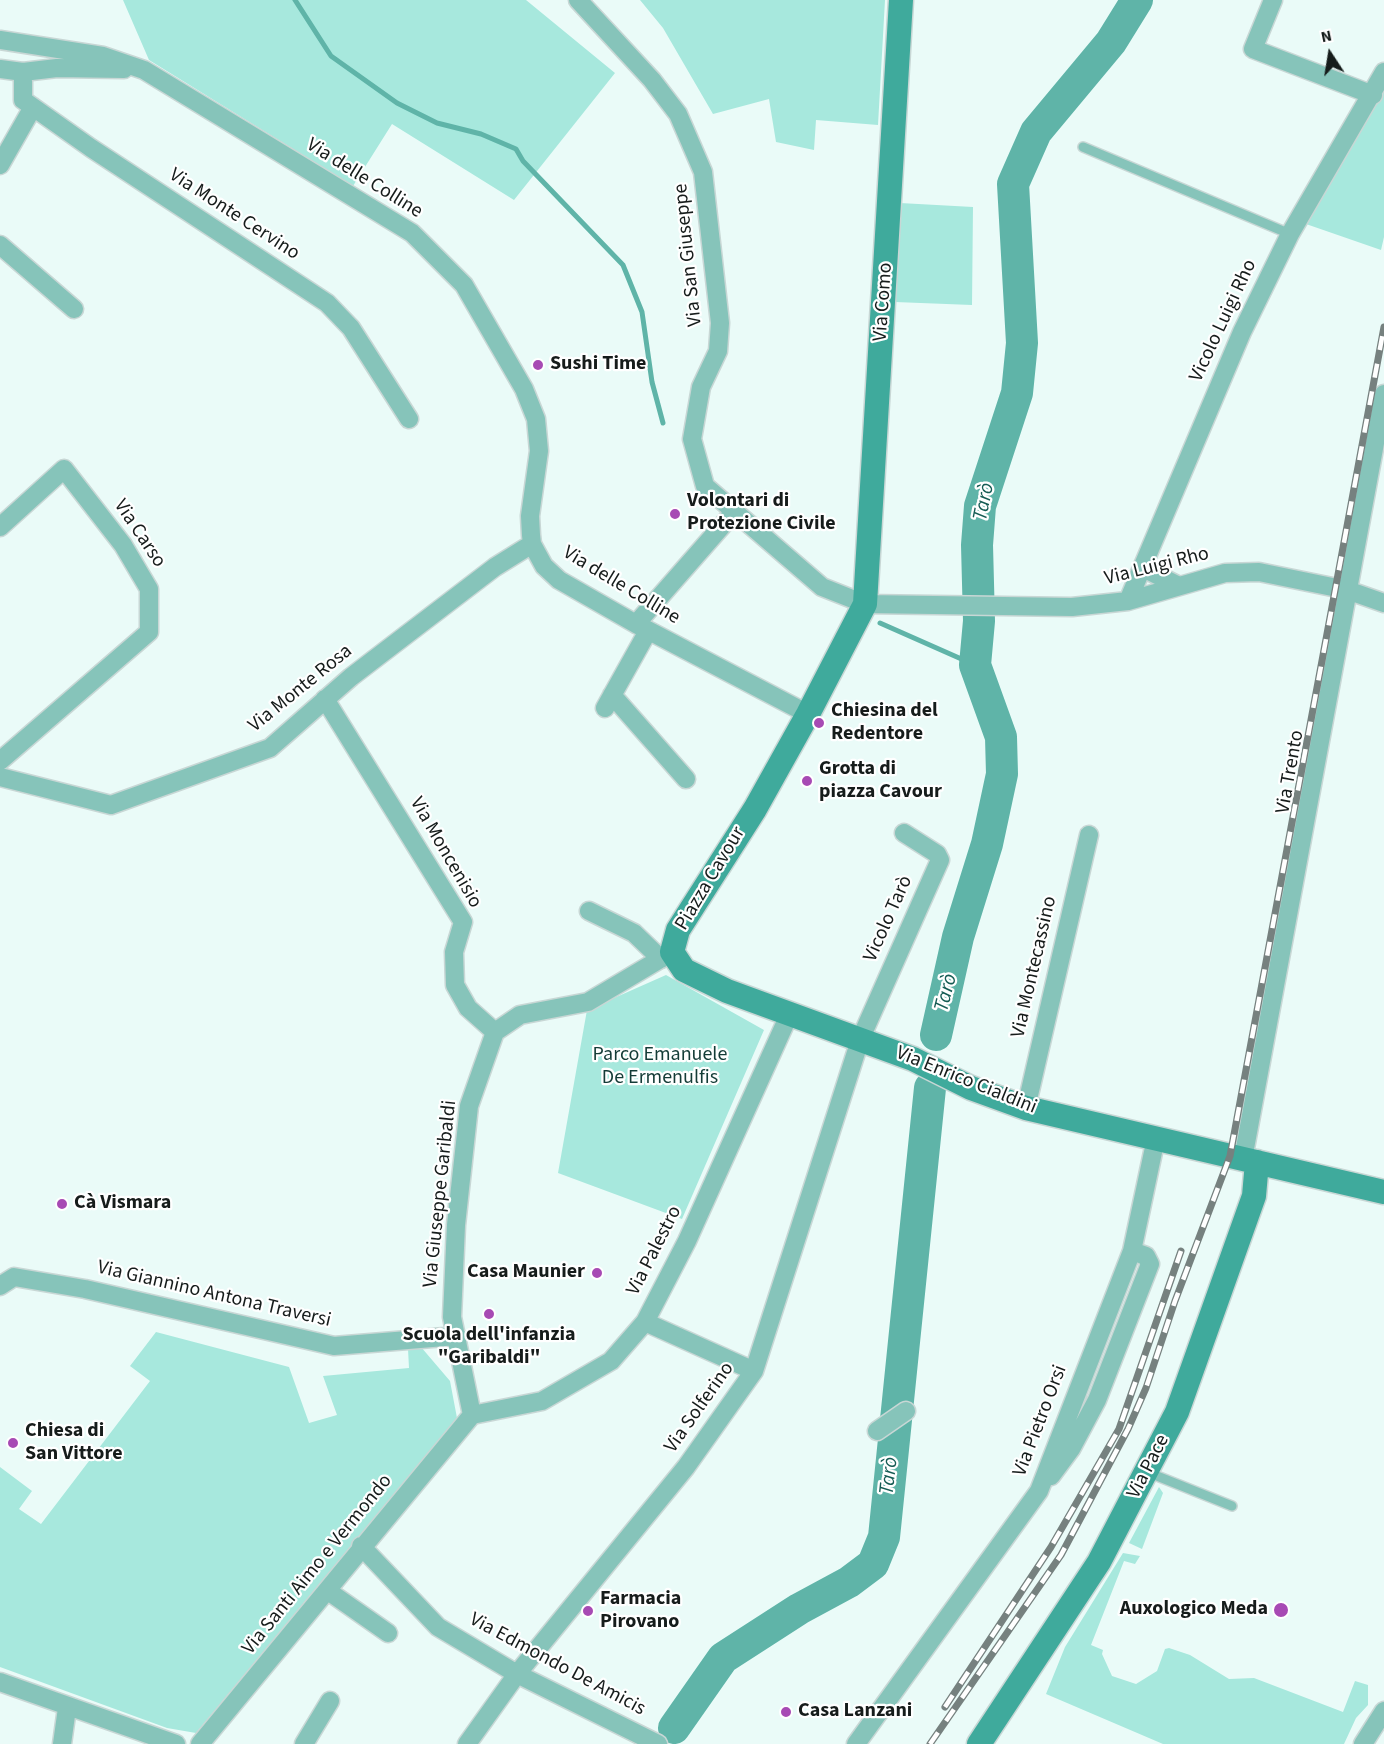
<!DOCTYPE html>
<html>
<head>
<meta charset="utf-8">
<style>
	body { margin:0 }
	#map { position:relative; width:1384px; height:1744px; overflow:hidden; background:#eafbf8; font-family:"Source Sans 3",sans-serif }
	canvas { display:block }
	.north { position:absolute; left:1300px; top:24px; width:60px; height:60px; -webkit-text-stroke:4px #fff; paint-order:stroke; rotate:348deg; font-size:16px; font-weight:700; line-height:24px; text-align:center; color:#161c1b }
	.north::after { content:''; display:block; margin:auto; width:21px; height:27px; background:#161c1b; clip-path:polygon(50% 0,100% 100%,50% 72%,0 100%) }
</style>
</head>
<body>
<div id="map">
<canvas width="1384" height="1744"></canvas>
<div class="north">N</div>
</div>
<script>
const ctx = document.querySelector('canvas').getContext('2d');
ctx.lineJoin = 'round';
function fill(path, color) { ctx.fillStyle = color; ctx.fill(path, 'evenodd'); }
const poly = rows => new Path2D(rows.map(r => 'M' + r).join(''));
function strokePath(path, color, width, dash) { ctx.strokeStyle = color; ctx.lineWidth = width; ctx.lineCap = dash ? 'butt' : 'round'; ctx.setLineDash(dash || []); ctx.stroke(path); }
function drawText(font, color, halo, rows, align = 'center') {
  ctx.font = font + ' "Source Sans 3",sans-serif'; ctx.lineWidth = 4.5; ctx.setLineDash([]); ctx.textBaseline = 'middle'; ctx.strokeStyle = halo; ctx.fillStyle = color; for (const [text, x, y, turn = 0] of rows) {
    ctx.save(); ctx.translate(x, y); ctx.rotate((+turn || 0) * Math.PI / 180); ctx.textAlign = isNaN(turn) ? turn : align; if (halo) ctx.strokeText(text, 0, 0); ctx.fillText(text, 0, 0); ctx.restore();
  }
}
fill(poly([
	[123,0,526,0,615,73,514,200,392,124,353,186,149,60],
	[640,0,885,0,878,125,816,120,814,150,776,142,769,99,713,114,663,28],
	[1384,87,1384,237,1381,250,1306,224],
	[900,203,973,207,972,305,895,302],
	[666,975,764,1030,682,1219,558,1173,587,1010],
	[156,1332,289,1367,309,1423,337,1415,323,1376,409,1368,408,1349,421,1347,450,1381,457,1418,196,1733,167,1728,0,1667,0,1467,32,1491,19,1509,41,1524,150,1381,130,1366],
	[1159,1487,1163,1493,1142,1549,1129,1543],
	[1123,1553,1140,1556,1135,1564,1124,1561,1091,1645,1103,1650,1102,1654,1112,1676,1136,1684,1157,1671,1165,1649,1169,1648,1190,1655,1229,1679,1254,1678,1343,1712,1355,1681,1368,1685,1368,1705,1356,1718,1344,1744,1163,1744,1046,1694,1065,1647]
]), '#a7e8dd');
strokePath(poly([
	[295,0,331,56,397,103,437,123,481,134,516,149,523,161,623,265,642,312,652,382,663,423],
	[880,623,975,665]
]), '#5fb4a8', 5);
strokePath(poly([
	[936,1035,958,937,987,844,1002,774,1001,737,975,665,979,621,977,545,980,506,1017,393,1022,343,1013,184,1036,132,1111,42,1137,0],
	[674,1728,723,1658,799,1609,849,1582,873,1564,884,1537,930,1088]
]), '#5fb4a8', 32);
const lane = poly([
	[1083,147,1290,234],
	[1147,1472,1232,1506]
]);
const street = poly([
	[578,0,652,80,678,114,703,172,720,323,718,351,701,387,692,439,705,486,822,587,865,604,1072,607,1128,601,1225,573,1259,572,1347,590,1384,603],
	[1273,0,1253,49,1373,95],
	[0,40,103,56,144,70,412,233,464,285,524,389,536,419,539,451,530,516,531,535,532,544,544,566,559,580,636,624,808,714],
	[0,69,23,72,57,68,124,69],
	[23,72,23,100,91,148,327,303,351,328,409,419],
	[0,165,33,107],
	[0,245,74,309],
	[0,527,64,469,123,545,149,589,149,632,0,761],
	[1143,568,1179,586],
	[1128,601,1242,332,1290,234,1384,72],
	[636,624,735,511],
	[612,695,686,779],
	[325,699,463,922,454,952,455,985,468,1008,495,1032],
	[605,708,648,631],
	[0,777,111,805,270,748,351,677,495,567,532,544],
	[589,911,634,933,661,959],
	[1026,1108,1089,835],
	[1243,1159,1384,394],
	[0,1286,14,1277,85,1289,334,1346,457,1336],
	[645,1322,754,1371],
	[472,1415,452,1317,456,1225,469,1106,495,1032,520,1015,588,1002,672,952],
	[472,1415,542,1401,611,1361,645,1322,687,1241,789,1015],
	[877,1431,906,1411],
	[1051,1476,1071,1449,1097,1400,1150,1264,1146,1256,1132,1251],
	[361,1546,438,1627,517,1674,658,1744],
	[328,1591,388,1633],
	[0,1682,176,1744],
	[62,1744,67,1708],
	[200,1744,472,1415],
	[304,1744,330,1701],
	[467,1744,517,1674,686,1467,754,1371,860,1040,940,860,937,854,904,833],
	[856,1744,1039,1491,1132,1251,1156,1138],
	[1363,1744,1384,1711]
]);
const secondary = poly([
	[901,0,865,604,808,714,755,809,678,930,672,952,684,970,727,991,913,1059,971,1088,1026,1108,1384,1192],
	[979,1744,1099,1562,1177,1412,1254,1196,1257,1162]
]);
strokePath(lane, '#c8d7d5', 12);
strokePath(street, '#c8d7d5', 21);
strokePath(secondary, '#c8d7d5', 27);
strokePath(lane, '#86c4ba', 9);
strokePath(street, '#86c4ba', 18);
strokePath(secondary, '#3faa9c', 24);
const rail = poly([
	[945,1707,1051,1547,1119,1429,1181,1251],
	[930,1744,1061,1555,1128,1429,1146,1388,1175,1301,1230,1156,1384,327]
]);
strokePath(rail, '#76817f', 7);
strokePath(rail, '#fff', 4.5, [14]);
for (const [x, y, r, color] of [
	[538,365,6,"#a74ab4"],
	[675,514,6,"#a74ab4"],
	[819,723,6,"#a74ab4"],
	[807,781,6,"#a74ab4"],
	[62,1204,6,"#a74ab4"],
	[597,1273,6,"#a74ab4"],
	[489,1314,6,"#a74ab4"],
	[13,1443,6,"#a74ab4"],
	[1281,1610,8,"#a74ab4"],
	[588,1611,6,"#a74ab4"],
	[786,1712,6,"#a74ab4"]
]) { const dot = new Path2D(); dot.arc(x, y, r, 0, 2 * Math.PI); ctx.fillStyle = color; ctx.fill(dot); strokePath(dot, '#fff', 2); }
drawText('20px', '#161c1b', '#fff', [
	["Via delle Colline",364,179,32],
	["Via Monte Cervino",234,215,33],
	["Via San Giuseppe",689,255,-96],
	["Via Como",884,302,-86],
	["Vicolo Luigi Rho",1224,321,-65],
	["Via Carso",139,534,56],
	["Via Luigi Rho",1157,567,-14],
	["Via delle Colline",621,586,31],
	["Via Monte Rosa",301,689,-39],
	["Via Trento",1291,772,-80],
	["Via Moncenisio",445,853,60],
	["Piazza Cavour",711,879,-59],
	["Vicolo Tarò",889,919,-66],
	["Via Montecassino",1035,967,-77],
	["Via Enrico Cialdini",966,1081,22],
	["Via Giuseppe Garibaldi",441,1194,-84],
	["Via Palestro",655,1251,-63],
	["Via Giannino Antona Traversi",214,1295,13],
	["Via Solferino",700,1408,-55],
	["Via Pietro Orsi",1041,1421,-69],
	["Via Pace",1149,1467,-63],
	["Via Santi Aimo e Vermondo",318,1565,-51],
	["Via Edmondo De Amicis",557,1665,28]
]);
drawText('bold 20px', '#161c1b', '#fff', [
	["Sushi Time",550,365],
	["Volontari di",687,502],
	["Protezione Civile",687,525],
	["Chiesina del",831,712],
	["Redentore",831,735],
	["Grotta di",819,770],
	["piazza Cavour",819,793],
	["Cà Vismara",74,1204],
	["Casa Maunier",585,1273,"right"],
	["Scuola dell'infanzia",489,1336,"center"],
	["\"Garibaldi\"",489,1359,"center"],
	["Chiesa di",25,1432],
	["San Vittore",25,1455],
	["Farmacia",600,1600],
	["Pirovano",600,1623],
	["Auxologico Meda",1268,1610,"right"],
	["Casa Lanzani",798,1712]
], 'left');
drawText('20px', '#143c37', '#fff', [
	["Parco Emanuele",660,1056],
	["De Ermenulfis",660,1079]
]);
drawText('italic 21px', '#155c54', '#fff', [
	["Tarò",985,502,-79],
	["Tarò",947,993,-76],
	["Tarò",890,1476,-84]
]);
</script>
</body>
</html>
